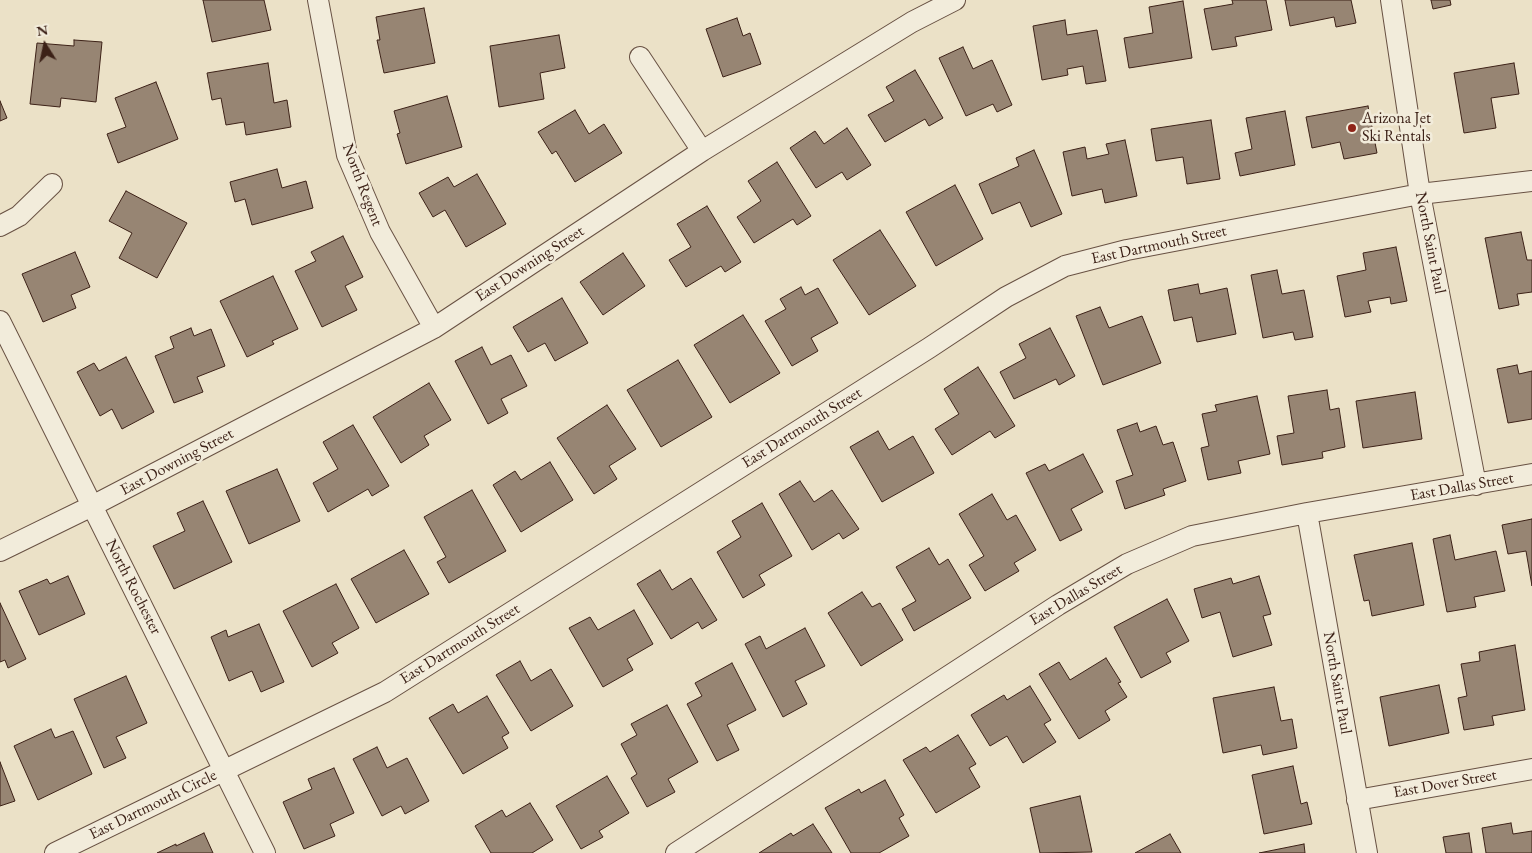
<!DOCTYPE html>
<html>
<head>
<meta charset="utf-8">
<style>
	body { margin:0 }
	#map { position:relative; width:1532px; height:853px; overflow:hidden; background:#ebe1c7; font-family:"EB Garamond",serif }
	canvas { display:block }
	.north { position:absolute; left:20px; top:20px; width:50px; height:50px; -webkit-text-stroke:4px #f2ecdb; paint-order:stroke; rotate:350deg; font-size:14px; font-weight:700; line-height:20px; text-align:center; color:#3c2117 }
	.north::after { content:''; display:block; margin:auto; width:18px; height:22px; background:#3c2117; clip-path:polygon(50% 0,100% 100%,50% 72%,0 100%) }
</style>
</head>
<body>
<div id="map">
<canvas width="1532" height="853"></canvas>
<div class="north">N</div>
</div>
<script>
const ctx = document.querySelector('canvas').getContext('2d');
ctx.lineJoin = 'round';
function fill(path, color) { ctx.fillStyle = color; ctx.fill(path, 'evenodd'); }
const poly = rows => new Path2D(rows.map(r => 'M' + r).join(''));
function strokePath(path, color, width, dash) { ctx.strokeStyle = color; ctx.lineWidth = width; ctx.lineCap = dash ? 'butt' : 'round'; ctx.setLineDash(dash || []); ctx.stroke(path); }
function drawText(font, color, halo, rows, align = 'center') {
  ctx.font = font + ' "EB Garamond",serif'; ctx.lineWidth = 5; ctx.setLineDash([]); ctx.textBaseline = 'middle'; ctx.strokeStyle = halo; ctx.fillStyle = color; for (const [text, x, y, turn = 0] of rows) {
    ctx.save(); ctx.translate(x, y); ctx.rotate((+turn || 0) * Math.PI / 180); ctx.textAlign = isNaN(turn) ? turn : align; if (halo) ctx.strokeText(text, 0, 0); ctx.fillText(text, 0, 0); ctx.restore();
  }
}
const building = poly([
	[203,0,264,0,271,30,212,42,203,0],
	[1232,0,1266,0,1272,30,1235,37,1237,46,1212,50,1204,9,1233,4,1232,0],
	[1285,0,1351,0,1356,23,1336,27,1334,17,1290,26,1285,0],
	[1431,0,1450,0,1451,5,1433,9,1431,0],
	[1183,1,1192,58,1129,68,1124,38,1153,33,1149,7,1183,1],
	[424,8,435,63,384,73,377,40,380,40,376,17,424,8],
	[737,18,743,36,750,33,761,64,723,77,706,29,737,18],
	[1065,20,1067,35,1097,30,1106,81,1086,84,1083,66,1067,69,1068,75,1042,80,1033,26,1065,20],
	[559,35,565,68,540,73,544,99,499,107,490,46,559,35],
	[74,40,102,42,96,102,61,98,60,107,30,104,37,43,74,46,74,40],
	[963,47,973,69,992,60,1012,105,997,112,993,104,966,116,939,58,963,47],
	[268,63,274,103,287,100,291,127,246,135,244,122,226,125,221,98,212,100,207,73,268,63],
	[1514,63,1519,94,1491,98,1496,128,1464,133,1454,73,1514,63],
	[915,70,943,118,929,126,925,119,885,142,868,115,894,101,886,87,915,70],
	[156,82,178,139,118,163,107,134,126,127,115,98,156,82],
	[447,96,462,147,406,164,397,134,400,133,394,111,447,96],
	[0,101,7,118,0,121,0,101],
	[1368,106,1377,153,1344,159,1340,142,1312,148,1306,117,1368,106],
	[575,110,589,134,604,124,622,153,575,182,556,151,552,154,538,132,575,110],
	[1285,111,1295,165,1240,176,1235,153,1252,149,1246,118,1285,111],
	[1211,120,1220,179,1187,184,1183,157,1156,161,1151,129,1211,120],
	[847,128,871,165,847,180,842,172,816,188,790,148,815,131,824,144,847,128],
	[1125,140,1137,196,1105,203,1102,189,1072,196,1063,152,1085,147,1087,159,1109,154,1106,144,1125,140],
	[1034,150,1062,214,1031,227,1020,202,992,214,979,184,1019,166,1016,158,1034,150],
	[777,162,811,216,797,225,793,219,754,243,737,217,761,201,748,181,777,162],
	[277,169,282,188,306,181,313,208,252,225,245,199,235,202,230,182,277,169],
	[477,174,506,224,466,247,445,210,433,217,419,193,448,177,454,187,477,174],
	[955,185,983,239,936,266,906,212,955,185],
	[126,191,187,223,157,278,119,258,132,233,109,221,126,191],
	[707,206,741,262,725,272,721,266,686,287,669,260,691,247,677,224,707,206],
	[880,230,916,286,869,315,833,260,880,230],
	[1521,232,1527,260,1532,260,1532,292,1517,294,1519,305,1499,309,1485,238,1521,232],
	[343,236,363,277,345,286,357,310,322,327,295,271,316,261,311,252,343,236],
	[1396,247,1407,301,1391,304,1390,297,1368,301,1371,312,1345,317,1337,276,1366,270,1363,253,1396,247],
	[75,252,90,287,71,295,76,308,43,322,22,274,75,252],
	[623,253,645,286,603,315,580,282,623,253],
	[1277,270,1282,294,1304,290,1313,337,1295,340,1293,332,1263,338,1251,275,1277,270],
	[273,276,298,329,272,341,274,344,247,357,220,301,273,276],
	[1198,284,1200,294,1227,288,1236,334,1197,342,1192,317,1174,321,1168,290,1198,284],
	[801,287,805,295,818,288,838,323,811,338,818,351,792,366,765,321,786,309,780,299,801,287],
	[562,298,588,343,555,361,545,343,528,352,513,327,562,298],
	[1100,307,1109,328,1142,316,1161,363,1103,385,1076,316,1100,307],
	[743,315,780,373,730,403,694,345,743,315],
	[191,328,194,336,211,329,225,366,197,377,203,392,174,403,155,356,174,348,170,337,191,328],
	[1050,328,1075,376,1059,385,1056,379,1014,399,1000,372,1026,358,1019,344,1050,328],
	[482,347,491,365,511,355,527,386,501,399,508,413,488,424,455,361,482,347],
	[126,357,154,412,122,429,112,409,100,416,77,372,94,363,99,371,126,357],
	[678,360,712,417,661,447,627,390,678,360],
	[1517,365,1519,374,1532,371,1532,419,1508,423,1497,369,1517,365],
	[978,367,1015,426,995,438,990,431,952,455,935,429,959,414,944,389,978,367],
	[429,383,451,420,424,436,429,445,401,463,373,417,429,383],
	[1327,390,1330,410,1339,408,1345,447,1322,452,1323,458,1282,465,1277,436,1294,433,1288,396,1327,390],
	[1415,392,1422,439,1363,448,1356,401,1415,392],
	[1257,396,1270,454,1238,461,1241,473,1208,480,1201,448,1209,446,1202,414,1217,411,1215,405,1257,396],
	[607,405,636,449,609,466,617,479,594,494,557,438,607,405],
	[1137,423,1140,432,1156,426,1163,445,1173,442,1186,481,1163,489,1165,495,1125,509,1116,481,1133,475,1117,430,1137,423],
	[353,425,389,486,372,496,368,489,328,512,313,483,338,469,323,442,353,425],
	[878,431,889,450,913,436,934,473,882,502,850,447,878,431],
	[1083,454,1103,492,1071,509,1082,530,1060,541,1026,473,1045,464,1049,471,1083,454],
	[550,462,573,500,521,532,493,485,515,471,521,480,550,462],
	[277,469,300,521,249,544,226,491,277,469],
	[800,481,814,502,832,490,859,529,843,539,839,533,812,550,779,494,800,481],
	[472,490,506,551,449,583,437,562,446,557,424,517,472,490],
	[992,494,1007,520,1016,515,1036,550,1014,563,1019,571,985,591,969,565,984,556,959,514,992,494],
	[203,501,232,562,174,589,153,546,185,531,177,513,203,501],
	[762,503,792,556,759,575,765,585,743,598,717,552,741,537,732,521,762,503],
	[1532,519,1532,586,1526,551,1508,554,1502,525,1532,519],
	[1450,535,1455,560,1496,551,1505,591,1474,597,1476,607,1447,612,1433,539,1450,535],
	[1412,543,1424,605,1372,616,1369,600,1364,601,1354,555,1412,543],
	[929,548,939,565,948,559,971,598,914,631,902,609,916,601,896,567,929,548],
	[404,550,429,594,376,623,351,579,404,550],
	[660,570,672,590,691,578,717,620,702,629,698,622,671,639,637,584,660,570],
	[68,576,85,614,39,635,19,591,47,579,50,584,68,576],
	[1259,576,1271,614,1263,616,1272,645,1233,657,1220,612,1202,618,1194,589,1231,578,1233,584,1259,576],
	[336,584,359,628,332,643,338,653,312,667,283,611,336,584],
	[862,592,872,607,880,603,903,640,861,666,828,613,862,592],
	[1167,599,1189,641,1166,653,1171,662,1141,678,1114,627,1167,599],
	[0,603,26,659,8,668,5,660,0,662,0,603],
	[634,610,653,644,627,659,633,670,603,687,569,628,590,617,598,630,634,610],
	[259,624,284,682,261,692,252,671,229,681,211,637,226,630,228,637,259,624],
	[805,628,825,666,795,681,807,704,783,717,745,644,760,636,766,649,805,628],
	[1515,645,1525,710,1492,716,1494,725,1464,730,1458,698,1467,696,1461,664,1480,661,1479,652,1515,645],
	[1106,658,1121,682,1118,683,1127,697,1105,711,1110,720,1079,739,1039,674,1059,662,1070,680,1106,658],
	[520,661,531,681,551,669,573,706,531,731,496,675,520,661],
	[732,663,756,710,727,725,739,750,717,761,687,704,702,696,695,683,732,663],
	[126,676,147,723,116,737,126,758,104,768,74,699,126,676],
	[1439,685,1449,733,1389,746,1380,697,1439,685],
	[1030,686,1051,720,1044,724,1056,742,1023,763,1007,736,990,746,971,715,1004,695,1007,700,1030,686],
	[1274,687,1281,721,1292,719,1297,748,1263,755,1261,745,1223,753,1213,698,1274,687],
	[487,696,509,733,502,737,508,748,463,774,429,718,453,704,458,713,487,696],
	[667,705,698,762,668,779,675,792,647,807,631,778,637,774,621,744,637,735,631,724,667,705],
	[51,729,55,738,73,731,92,774,38,800,14,746,51,729],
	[958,735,976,764,969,768,980,787,936,813,903,760,926,747,930,752,958,735],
	[377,747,387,768,407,758,429,801,405,814,401,806,382,816,353,759,377,747],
	[0,762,15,801,0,806,0,762],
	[1293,766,1301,804,1307,802,1312,824,1264,834,1252,775,1293,766],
	[334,768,354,813,330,824,335,836,304,849,283,802,312,789,308,779,334,768],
	[607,776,629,813,599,831,603,837,581,849,556,806,607,776],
	[885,780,904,815,899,818,909,836,879,853,851,853,825,808,859,789,861,793,885,780],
	[1080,796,1092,852,1040,853,1030,808,1080,796],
	[530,803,553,840,532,853,491,853,475,826,502,810,506,817,530,803],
	[1511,823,1513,834,1532,831,1532,853,1486,853,1482,828,1511,823],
	[813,824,832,853,759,853,791,833,793,836,813,824],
	[204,833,213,853,157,853,176,844,176,846,204,833],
	[1469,833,1472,853,1446,853,1443,837,1469,833],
	[1170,834,1181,853,1135,853,1170,834],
	[1304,844,1305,853,1259,853,1304,844]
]);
fill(building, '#978573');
strokePath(building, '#3c2117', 1);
const street = poly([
	[318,0,347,155,380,232,434,328],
	[1391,0,1420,194,1476,485],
	[640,57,702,151],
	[0,226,19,216,52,184],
	[0,321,265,853],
	[1307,513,1367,853],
	[0,551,92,506,434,328,702,151,912,22,955,0],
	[1357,800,1532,769],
	[55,853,385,692,929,348,1006,297,1065,266,1127,250,1420,194,1532,181],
	[676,853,1058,605,1127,564,1192,536,1307,513,1532,474]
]);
strokePath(street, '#685143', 22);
strokePath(street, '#f2ecdb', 20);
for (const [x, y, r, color] of [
	[1352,128,5,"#8f2418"]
]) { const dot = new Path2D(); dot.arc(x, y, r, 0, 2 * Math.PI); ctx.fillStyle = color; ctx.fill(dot); strokePath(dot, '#f2ecdb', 2); }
drawText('16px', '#3c2117', '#f2ecdb', [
	["Arizona Jet",1362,119],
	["Ski Rentals",1362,137]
], 'left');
drawText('16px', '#3c2117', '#f2ecdb', [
	["North Regent",362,185,69],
	["North Saint Paul",1430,243,79],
	["East Dartmouth Street",1159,245,-12],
	["East Downing Street",530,264,-33],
	["East Dartmouth Street",802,428,-32],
	["East Downing Street",177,462,-28],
	["East Dallas Street",1462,487,-10],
	["North Rochester",133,587,63],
	["East Dallas Street",1076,595,-31],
	["East Dartmouth Street",460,644,-32],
	["North Saint Paul",1337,683,80],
	["East Dover Street",1445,784,-10],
	["East Dartmouth Circle",153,805,-26]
]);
</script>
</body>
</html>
